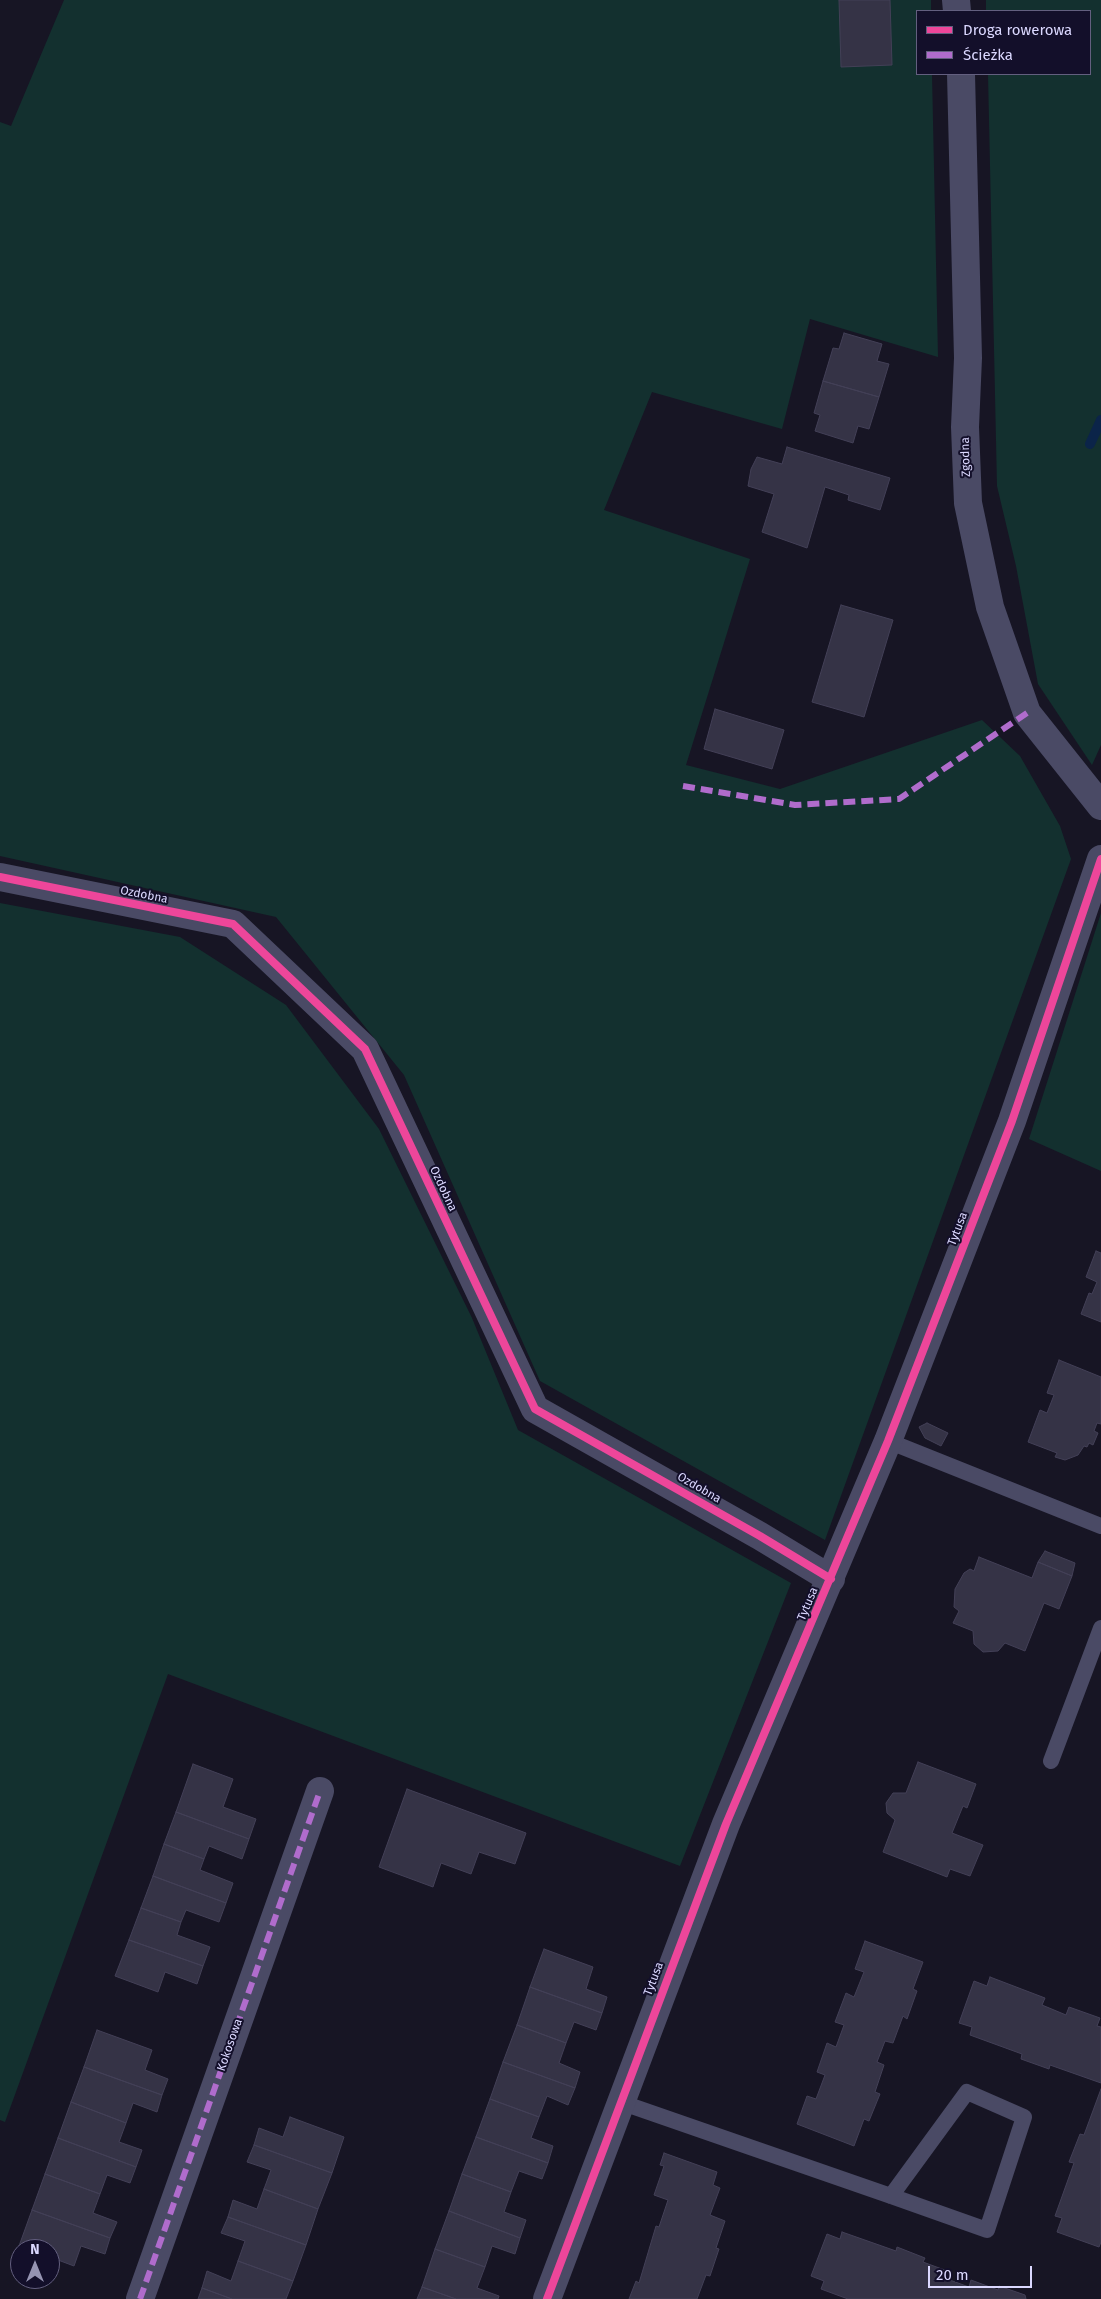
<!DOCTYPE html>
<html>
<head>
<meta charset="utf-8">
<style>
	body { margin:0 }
	#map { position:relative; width:1101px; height:2299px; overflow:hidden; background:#171524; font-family:"Fira Sans",sans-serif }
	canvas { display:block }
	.legend { position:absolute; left:916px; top:10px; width:175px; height:65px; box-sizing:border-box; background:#130f2a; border:1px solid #635f7f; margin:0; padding:6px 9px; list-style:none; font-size:15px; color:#dbd8ff }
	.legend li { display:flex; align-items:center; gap:10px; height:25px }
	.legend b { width:25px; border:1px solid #635f7f }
	.north { position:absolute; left:10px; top:2239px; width:50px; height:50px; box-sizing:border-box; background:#130f2a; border:1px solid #635f7f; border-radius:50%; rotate:0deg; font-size:14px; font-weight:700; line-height:20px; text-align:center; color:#dbd8ff }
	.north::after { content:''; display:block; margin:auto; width:18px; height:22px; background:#9694b2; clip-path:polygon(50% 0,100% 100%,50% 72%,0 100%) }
	.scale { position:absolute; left:928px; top:2266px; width:104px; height:22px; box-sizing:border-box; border:2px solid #dbd8ff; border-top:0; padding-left:6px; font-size:15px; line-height:18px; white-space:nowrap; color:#dbd8ff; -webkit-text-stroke:4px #130f2a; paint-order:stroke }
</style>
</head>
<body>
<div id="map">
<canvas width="1101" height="2299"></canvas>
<ul class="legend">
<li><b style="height:6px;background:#ed469a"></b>Droga rowerowa</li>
<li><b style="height:6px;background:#b06ccc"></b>Ścieżka</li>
</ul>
<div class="north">N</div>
<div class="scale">20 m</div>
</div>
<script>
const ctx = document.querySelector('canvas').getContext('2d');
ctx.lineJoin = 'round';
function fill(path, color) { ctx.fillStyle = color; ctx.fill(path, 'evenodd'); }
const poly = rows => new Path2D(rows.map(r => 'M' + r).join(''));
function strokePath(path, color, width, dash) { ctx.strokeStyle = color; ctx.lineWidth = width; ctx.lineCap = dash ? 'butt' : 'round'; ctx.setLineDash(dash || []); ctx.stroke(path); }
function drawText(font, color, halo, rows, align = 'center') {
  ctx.font = font + ' "Fira Sans",sans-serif'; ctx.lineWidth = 4; ctx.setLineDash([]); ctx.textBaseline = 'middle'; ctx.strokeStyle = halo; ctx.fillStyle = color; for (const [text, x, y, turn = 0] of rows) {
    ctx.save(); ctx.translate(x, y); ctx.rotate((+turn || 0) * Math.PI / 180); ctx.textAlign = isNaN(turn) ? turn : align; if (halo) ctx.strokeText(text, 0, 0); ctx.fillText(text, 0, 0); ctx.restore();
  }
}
fill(poly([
	[64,0,931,0,931,11,917,11,917,74,932,74,938,357,810,319,782,429,652,392,604,510,750,559,686,765,780,789,982,720,1020,756,1060,826,1071,859,825,1540,540,1381,404,1075,276,917,0,856,0,122,11,126],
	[986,0,1101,0,1101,745,1092,765,1038,684,1016,566,997,486,988,74,1090,74,1090,11,986,11],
	[0,903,180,937,286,1005,379,1129,472,1318,518,1430,791,1583,680,1866,168,1674,5,2122,0,2120],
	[1101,913,1101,1171,1029,1139]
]), '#13302f');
strokePath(poly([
	[1090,444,1101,420]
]), '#0b2449', 10);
const building = poly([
	[839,0,890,0,892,65,841,67,839,0],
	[844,333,882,344,877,361,889,364,879,397,823,381,833,348,839,349,844,333],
	[823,381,879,397,869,429,858,426,853,443,815,431,820,415,814,413,823,381],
	[787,447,890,478,880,510,848,500,849,495,825,487,807,548,762,532,774,494,748,486,751,469,757,457,782,464,787,447],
	[841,605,893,620,864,717,812,702,841,605],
	[715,709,784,730,772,769,704,749,715,709],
	[1096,1251,1101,1253,1101,1322,1081,1314,1089,1293,1092,1294,1097,1282,1086,1277,1096,1251],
	[1059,1360,1101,1377,1101,1424,1097,1423,1094,1431,1098,1433,1093,1445,1089,1443,1087,1447,1084,1446,1078,1455,1065,1460,1055,1457,1057,1453,1028,1442,1040,1410,1047,1413,1054,1395,1047,1393,1059,1360],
	[927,1423,948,1433,941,1446,925,1438,919,1427,927,1423],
	[1045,1551,1075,1563,1072,1576,1038,1562,1045,1551],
	[979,1557,1032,1578,1038,1562,1072,1576,1059,1609,1044,1603,1025,1651,1005,1643,998,1651,983,1652,974,1644,973,1631,953,1623,959,1611,954,1607,955,1589,964,1573,970,1569,974,1571,979,1557],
	[918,1762,976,1784,967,1808,963,1806,952,1833,983,1845,970,1876,950,1869,947,1877,883,1852,895,1820,887,1813,886,1803,893,1793,906,1793,918,1762],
	[193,1764,233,1779,223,1807,256,1819,249,1839,176,1812,193,1764],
	[407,1789,526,1833,515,1864,479,1852,471,1874,441,1863,433,1887,379,1867,407,1789],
	[176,1812,249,1839,242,1859,209,1846,204,1859,164,1844,176,1812],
	[164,1844,204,1859,200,1870,233,1883,226,1903,153,1876,164,1844],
	[153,1876,226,1903,219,1922,186,1910,181,1922,141,1908,153,1876],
	[141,1908,181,1922,177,1935,210,1947,203,1966,129,1940,141,1908],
	[129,1940,203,1966,197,1984,165,1972,158,1992,115,1976,129,1940],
	[865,1941,923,1962,913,1989,917,1991,907,2019,903,2016,893,2043,885,2041,877,2062,884,2065,875,2092,880,2094,869,2121,864,2119,854,2146,797,2124,807,2096,816,2099,825,2075,817,2072,827,2043,836,2047,844,2025,835,2022,846,1993,854,1997,864,1972,855,1969,865,1941],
	[544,1949,593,1967,586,1989,607,1997,602,2013,530,1987,544,1949],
	[990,1977,1045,1998,1042,2005,1066,2015,1069,2007,1100,2018,1097,2026,1101,2027,1101,2083,1050,2065,1049,2069,1021,2059,1022,2054,970,2035,972,2027,959,2023,974,1981,987,1986,990,1977],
	[530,1987,602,2013,596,2030,574,2022,566,2043,517,2025,530,1987],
	[517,2025,566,2043,559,2063,580,2072,575,2088,503,2062,517,2025],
	[97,2030,152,2050,145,2070,168,2079,162,2095,84,2067,97,2030],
	[503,2062,575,2088,568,2105,547,2096,539,2117,490,2099,503,2062],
	[84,2067,162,2095,157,2112,133,2103,126,2123,71,2102,84,2067],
	[1101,2089,1101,2242,1099,2247,1057,2232,1062,2218,1055,2216,1074,2163,1069,2162,1080,2134,1084,2135,1101,2089],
	[490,2099,539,2117,531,2138,553,2146,548,2163,476,2137,490,2099],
	[71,2102,126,2123,119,2142,142,2150,136,2167,58,2138,71,2102],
	[290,2117,344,2137,332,2173,254,2145,259,2128,283,2137,290,2117],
	[476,2137,548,2163,542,2179,519,2171,511,2192,462,2174,476,2137],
	[58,2138,136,2167,130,2183,107,2175,100,2194,45,2174,58,2138],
	[254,2145,332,2173,318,2209,264,2189,271,2170,247,2162,254,2145],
	[664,2153,717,2172,713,2185,720,2188,710,2215,725,2221,716,2248,719,2249,710,2276,706,2275,697,2299,629,2299,636,2281,639,2283,656,2226,659,2227,668,2200,654,2195,664,2166,660,2165,664,2153],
	[45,2174,100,2194,93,2213,117,2222,110,2238,32,2210,45,2174],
	[462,2174,511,2192,504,2212,526,2220,520,2238,449,2211,462,2174],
	[264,2189,318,2209,306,2245,228,2217,233,2200,257,2209,264,2189],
	[32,2210,110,2238,105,2254,81,2246,74,2266,50,2257,50,2249,27,2249,19,2246,32,2210],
	[449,2211,520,2238,515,2254,492,2246,485,2267,435,2249,449,2211],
	[228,2217,306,2245,293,2281,238,2261,245,2241,221,2233,228,2217],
	[842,2232,896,2251,897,2247,925,2258,923,2262,950,2272,947,2279,969,2287,971,2280,998,2290,999,2286,1025,2295,1026,2299,848,2299,821,2289,824,2281,811,2276,827,2234,840,2239,842,2232],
	[435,2249,485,2267,477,2288,499,2296,498,2299,456,2299,422,2287,435,2249],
	[238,2261,293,2281,286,2299,232,2299,202,2288,207,2271,231,2281,238,2261],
	[422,2287,456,2299,417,2299,422,2287],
	[202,2288,232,2299,198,2299,202,2288]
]);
fill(building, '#353346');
strokePath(building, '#434057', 1);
strokePath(poly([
	[888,1441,1101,1526],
	[1051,1761,1101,1628],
	[620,2102,891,2196,987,2230,1024,2117,967,2092,891,2196]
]), '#4a4a65', 16);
strokePath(poly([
	[956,0,957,11],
	[961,74,968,358,965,427,968,503,990,607,1027,713,1101,806],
	[0,877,233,924,365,1049,535,1409,760,1536,831,1579],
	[140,2299,320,1791],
	[547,2299,726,1824,888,1441,1012,1121,1101,859]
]), '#4a4a65', 28);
strokePath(poly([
	[683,786,795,805,899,799,1027,713],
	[140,2299,320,1791]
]), '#b06ccc', 6, [12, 6]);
strokePath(poly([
	[0,877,233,924,365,1049,535,1409,760,1536,831,1579],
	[547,2299,726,1824,888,1441,1012,1121,1101,859]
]), '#ed469a', 8);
drawText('12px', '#dbd8ff', '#130f2a', [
	["Zgodna",966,457,-92],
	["Ozdobna",144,895,11],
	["Ozdobna",443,1189,65],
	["Tytusa",958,1229,-69],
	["Ozdobna",699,1488,30],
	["Tytusa",808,1604,-67],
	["Tytusa",654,1979,-69],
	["Kokosowa",230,2045,-71]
]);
</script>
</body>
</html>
